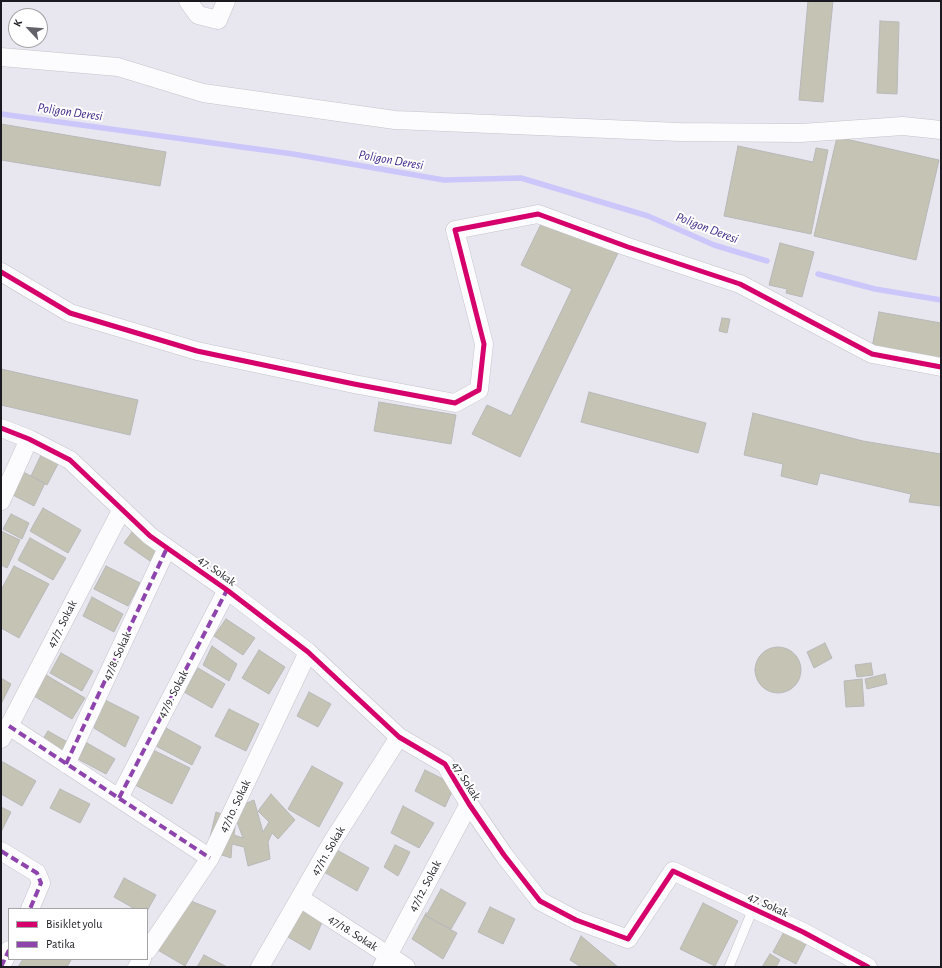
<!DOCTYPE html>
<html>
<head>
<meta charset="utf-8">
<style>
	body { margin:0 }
	#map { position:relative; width:942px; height:968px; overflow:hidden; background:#e8e7f0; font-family:"Alegreya Sans",sans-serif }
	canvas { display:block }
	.frame { position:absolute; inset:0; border:2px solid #1b1a20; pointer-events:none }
	.legend { position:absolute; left:8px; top:908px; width:140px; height:52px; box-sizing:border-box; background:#fff; border:1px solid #a4a3a6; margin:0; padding:5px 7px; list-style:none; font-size:12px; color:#1b1a20 }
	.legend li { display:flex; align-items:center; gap:8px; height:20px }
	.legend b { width:20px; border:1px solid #a4a3a6 }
	.north { position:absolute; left:8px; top:8px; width:40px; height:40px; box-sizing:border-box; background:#fff; border:1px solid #a4a3a6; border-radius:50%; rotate:296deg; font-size:11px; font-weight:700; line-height:16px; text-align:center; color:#1b1a20 }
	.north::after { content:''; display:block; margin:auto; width:14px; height:18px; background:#636269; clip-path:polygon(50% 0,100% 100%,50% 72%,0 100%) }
</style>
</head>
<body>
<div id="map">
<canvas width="942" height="968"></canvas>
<div class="frame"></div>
<ul class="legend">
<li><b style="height:5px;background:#d6006c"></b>Bisiklet yolu</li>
<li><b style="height:5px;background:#8e44ad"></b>Patika</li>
</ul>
<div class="north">K</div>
</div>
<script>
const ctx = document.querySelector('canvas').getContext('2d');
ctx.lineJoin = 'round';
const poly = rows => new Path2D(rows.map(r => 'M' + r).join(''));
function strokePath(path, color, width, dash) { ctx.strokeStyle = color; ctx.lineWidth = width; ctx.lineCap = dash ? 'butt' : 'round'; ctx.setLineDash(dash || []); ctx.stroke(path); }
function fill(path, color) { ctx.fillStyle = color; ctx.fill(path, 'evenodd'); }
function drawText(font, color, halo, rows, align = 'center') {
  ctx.font = font + ' "Alegreya Sans",sans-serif'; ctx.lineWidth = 4; ctx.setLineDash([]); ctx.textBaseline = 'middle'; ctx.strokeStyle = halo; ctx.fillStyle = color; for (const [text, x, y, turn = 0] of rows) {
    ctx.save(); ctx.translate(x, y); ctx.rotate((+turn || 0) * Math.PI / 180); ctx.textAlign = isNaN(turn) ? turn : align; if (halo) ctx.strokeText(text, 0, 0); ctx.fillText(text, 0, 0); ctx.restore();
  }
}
strokePath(poly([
	[1,114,293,154,444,180,521,178,648,216,714,245,767,261],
	[818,274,875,289,941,300]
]), '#cbc7fa', 5.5);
const building = poly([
	[808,1,833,1,823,102,799,100,808,1],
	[880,21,899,22,897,94,877,93,880,21],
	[1,124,166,152,160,186,1,160,1,124],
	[837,137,939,160,916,260,814,236,837,137],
	[738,146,813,162,816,148,828,150,811,234,724,216,738,146],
	[541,224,559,232,562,226,618,253,520,457,472,434,487,405,511,416,572,289,521,265,541,224],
	[780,243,814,252,802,297,786,293,787,289,769,285,780,243],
	[879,312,941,323,941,360,872,347,879,312],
	[722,318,730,319,727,333,719,331,722,318],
	[1,369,138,400,130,435,1,405,1,369],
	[589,392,706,423,698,453,581,422,589,392],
	[379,402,456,415,451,444,374,431,379,402],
	[753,413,863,441,941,454,941,506,909,502,911,494,820,473,817,485,781,476,783,464,744,455,753,413],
	[42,453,59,462,47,485,31,476,42,453],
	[23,472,45,483,34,506,11,494,23,472],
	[43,508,81,530,68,553,30,531,43,508],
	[11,514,29,523,22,539,3,529,11,514],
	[1,531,20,540,7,568,1,565,1,531],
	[132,532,158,551,150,561,124,543,132,532],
	[30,538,66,558,53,580,18,560,30,538],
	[14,566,49,584,19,638,1,628,1,590,14,566],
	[106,566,140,583,128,606,94,589,106,566],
	[92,597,123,614,114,632,83,616,92,597],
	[226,619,255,638,243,655,214,636,226,619],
	[825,643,832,658,814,668,807,652,825,643],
	[212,646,237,664,229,681,203,665,212,646],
	'755 670a23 23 0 1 1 46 0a23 23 0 1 1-46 0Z',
	[259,650,285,667,269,694,242,678,259,650],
	[61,653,93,671,82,691,50,673,61,653],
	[871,663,873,675,857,677,855,665,871,663],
	[198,668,225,684,212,708,184,692,198,668],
	[885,674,887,684,867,689,865,679,885,674],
	[46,675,85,698,72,719,34,696,46,675],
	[1,678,11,684,1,704,1,678],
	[862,679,864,706,846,707,844,681,862,679],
	[309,692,331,704,318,727,297,716,309,692],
	[103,699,139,717,125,747,94,728,103,699],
	[229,709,259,724,246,751,215,736,229,709],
	[166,728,201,747,192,765,156,746,166,728],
	[48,731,71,744,64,756,41,742,48,731],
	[87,743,115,759,106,774,78,759,87,743],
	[151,749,190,768,172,804,133,784,151,749],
	[3,762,36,781,22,806,1,794,1,765,3,762],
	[312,766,343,783,319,827,288,809,312,766],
	[425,770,455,785,445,807,415,791,425,770],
	[60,789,90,804,80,823,50,808,60,789],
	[271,794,295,820,278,839,272,833,268,842,270,859,248,866,244,847,232,844,231,858,207,850,216,812,236,819,234,835,243,838,232,809,254,800,263,832,269,822,258,811,271,794],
	[403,806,434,823,419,848,391,833,403,806],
	[1,807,11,812,1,832,1,807],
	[395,845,410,852,398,876,384,867,395,845],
	[337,850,369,868,357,891,324,872,337,850],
	[124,878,156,895,147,911,147,909,135,909,114,897,124,878],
	[441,889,466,903,451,929,426,916,441,889],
	[186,899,216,911,185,966,156,949,186,899],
	[703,903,738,921,715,966,680,949,703,903],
	[490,907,515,919,503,944,478,932,490,907],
	[300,910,323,920,310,950,288,937,300,910],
	[426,913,426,916,457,933,443,959,412,939,426,913],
	[785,930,807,942,796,964,773,952,785,930],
	[581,936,618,967,581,967,570,960,581,936],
	[770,954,780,960,776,967,762,967,770,954],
	[204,955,227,967,197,967,204,955],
	[23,959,69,959,71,960,67,967,18,967,23,959]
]);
fill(building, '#c5c3b4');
strokePath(building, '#b8b8b8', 1);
const lane = poly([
	[729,967,753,909]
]);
const street = poly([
	[188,1,198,15,218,20,226,1],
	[1,57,118,67,203,93,395,120,680,132,801,133,903,126,941,130],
	[1,272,70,313,197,351,354,384,455,403,479,390,484,344,455,230,538,214,628,247,740,284,872,354,941,367],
	[1,428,29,439,70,460,150,536,227,590,308,652,399,737,445,764,469,804,504,855,540,901,576,920,628,939,673,871,803,932,868,967],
	[1,501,29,439],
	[9,726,210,858],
	[1,739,9,726,122,509],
	[66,764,167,548],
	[119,798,227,590],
	[1,851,37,873,41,883,30,909],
	[300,898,406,967],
	[147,951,210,858,308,652],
	[1,967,9,950],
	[137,967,142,959],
	[260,967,332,842,399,737],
	[382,967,469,804]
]);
strokePath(lane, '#c4c3ca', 10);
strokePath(street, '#c4c3ca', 19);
strokePath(lane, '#fcfbfd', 9);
strokePath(street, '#fcfbfd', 18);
strokePath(poly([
	[9,726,210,858],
	[66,764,167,548],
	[119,798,227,590],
	[1,851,37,873,41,883,30,909],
	[1,967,9,950]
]), '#8e44ad', 4, [8, 4]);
strokePath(poly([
	[1,272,70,313,197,351,354,384,455,403,479,390,484,344,455,230,538,214,628,247,740,284,872,354,941,367],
	[1,428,29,439,70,460,150,536,227,590,308,652,399,737,445,764,469,804,504,855,540,901,576,920,628,939,673,871,803,932,868,967]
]), '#d6006c', 5);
drawText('12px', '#1b1a20', '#fff', [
	["47. Sokak",217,571,35],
	["47/7. Sokak",62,624,-63],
	["47/8. Sokak",117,656,-65],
	["47/9. Sokak",173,694,-62],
	["47. Sokak",466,781,58],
	["47/10. Sokak",235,806,-64],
	["47/11. Sokak",328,851,-59],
	["47/12. Sokak",425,886,-62],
	["47. Sokak",768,905,25],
	["47/18. Sokak",353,933,33]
]);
drawText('italic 13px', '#3e2586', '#fff', [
	["Poligon Deresi",70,112,8],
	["Poligon Deresi",391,160,10],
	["Poligon Deresi",707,228,21]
]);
</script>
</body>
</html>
